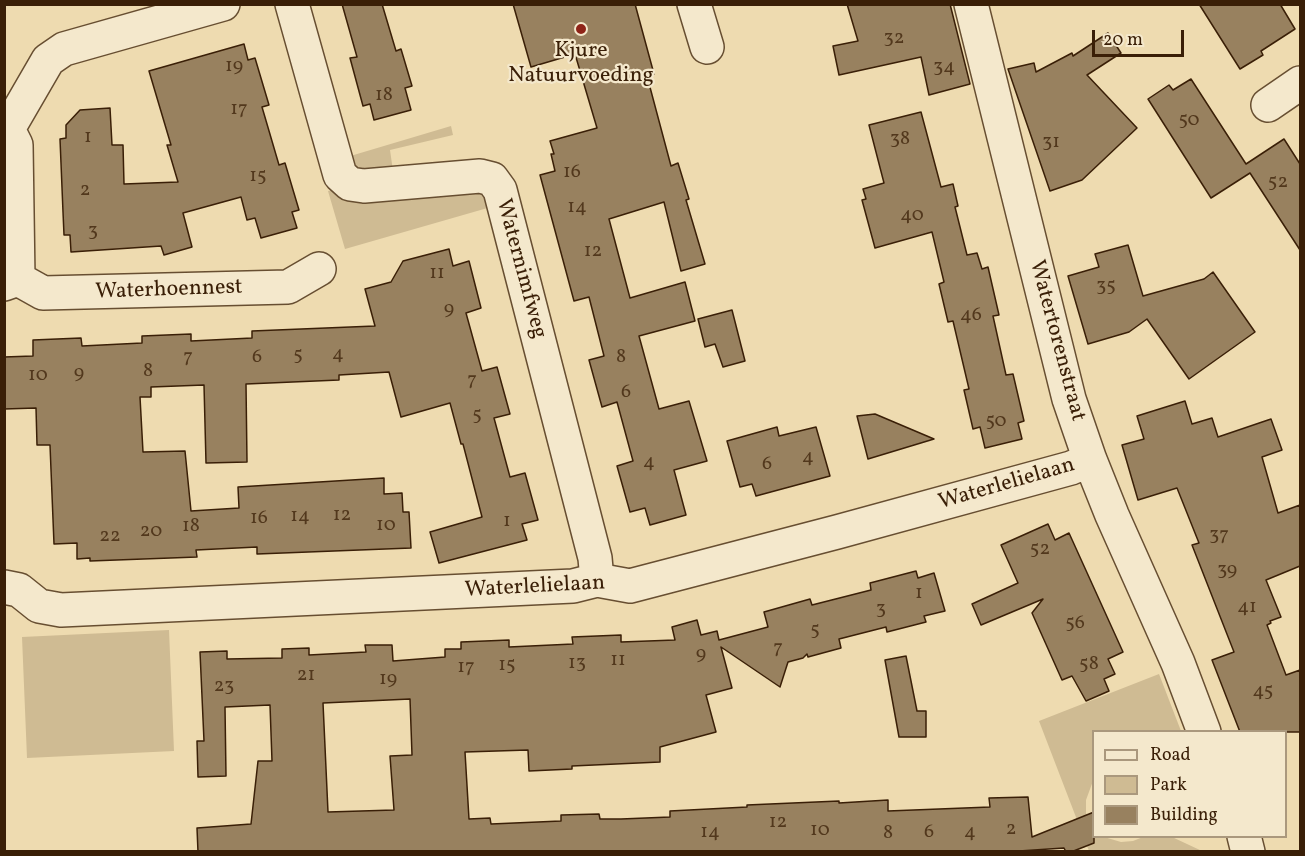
<!DOCTYPE html>
<html>
<head>
<meta charset="utf-8">
<style>
	body { margin:0 }
	#map { position:relative; width:1305px; height:856px; overflow:hidden; background:#eedbb0; font-family:Vollkorn,serif }
	canvas { display:block }
	.frame { position:absolute; inset:0; border:6px solid #3a1f07; pointer-events:none }
	.legend { position:absolute; left:1092px; top:730px; width:195px; height:108px; box-sizing:border-box; background:#f4e8cc; border:2px solid #aa987d; margin:0; padding:8px 10px; list-style:none; font-size:18px; color:#3a1f07 }
	.legend li { display:flex; align-items:center; gap:12px; height:30px }
	.legend b { width:30px; border:2px solid #aa987d }
	.scale { position:absolute; left:1092px; top:30px; width:92px; height:27px; box-sizing:border-box; border:3px solid #3a1f07; border-top:0; padding-left:8px; font-size:18px; line-height:21px; white-space:nowrap; color:#3a1f07; -webkit-text-stroke:4px #f4e8cc; paint-order:stroke }
</style>
</head>
<body>
<div id="map">
<canvas width="1305" height="856"></canvas>
<div class="frame"></div>
<ul class="legend">
<li><b style="height:8px;background:#f4e8cc"></b>Road</li>
<li><b style="height:16px;background:#cfbb93"></b>Park</li>
<li><b style="height:16px;background:#98815f"></b>Building</li>
</ul>
<div class="scale">20 m</div>
</div>
<script>
const ctx = document.querySelector('canvas').getContext('2d');
ctx.lineJoin = 'round';
function fill(path, color) { ctx.fillStyle = color; ctx.fill(path, 'evenodd'); }
const poly = rows => new Path2D(rows.map(r => 'M' + r).join(''));
function strokePath(path, color, width, dash) { ctx.strokeStyle = color; ctx.lineWidth = width; ctx.lineCap = dash ? 'butt' : 'round'; ctx.setLineDash(dash || []); ctx.stroke(path); }
function drawText(font, color, halo, rows, align = 'center') {
  ctx.font = font + ' Vollkorn,serif'; ctx.lineWidth = 4.5; ctx.setLineDash([]); ctx.textBaseline = 'middle'; ctx.strokeStyle = halo; ctx.fillStyle = color; for (const [text, x, y, turn = 0] of rows) {
    ctx.save(); ctx.translate(x, y); ctx.rotate((+turn || 0) * Math.PI / 180); ctx.textAlign = isNaN(turn) ? turn : align; if (halo) ctx.strokeText(text, 0, 0); ctx.fillText(text, 0, 0); ctx.restore();
  }
}
fill(poly([
	[451,126,453,135,390,150,393,171,372,175,353,168,347,157],
	[333,190,338,197,352,201,477,191,486,197,491,207,345,249,328,191],
	[169,630,174,751,27,758,22,637],
	[1159,674,1181,731,1094,732,1093,781,1086,800,1086,813,1094,836,1104,837,1121,842,1133,841,1143,837,1172,837,1202,851,1089,851,1039,721]
]), '#cfbb93');
const building = poly([
	[342,4,382,4,396,51,401,49,412,86,405,88,411,110,374,120,370,104,363,106,350,58,357,57,342,4],
	[513,4,635,4,654,74,647,76,671,166,678,163,689,199,686,200,705,264,681,271,664,202,609,219,630,298,685,282,695,321,639,336,659,409,689,401,707,461,674,470,686,515,650,525,645,508,630,512,617,466,633,461,617,402,602,407,589,360,604,356,589,297,574,301,540,175,555,171,551,154,554,154,550,141,597,128,575,54,531,67,513,4],
	[847,4,950,4,970,84,929,95,921,57,839,75,833,46,858,41,847,4],
	[1199,4,1280,4,1295,29,1261,51,1263,55,1240,69,1199,4],
	[1108,33,1121,53,1087,75,1137,128,1082,180,1050,191,1008,69,1034,63,1036,72,1072,53,1073,56,1108,33],
	[244,44,248,60,255,58,269,105,262,107,279,165,285,163,299,210,292,212,297,228,261,238,255,218,247,220,241,197,183,213,192,247,164,255,161,246,71,252,70,235,64,235,63,212,60,139,66,138,66,125,80,110,110,108,112,145,123,145,124,184,178,182,167,145,171,145,149,71,244,44],
	[1191,79,1246,164,1284,139,1300,164,1300,250,1250,173,1211,198,1148,99,1169,85,1173,90,1191,79],
	[921,112,941,187,953,184,958,206,955,207,967,255,977,253,982,269,988,267,999,315,993,316,1006,375,1013,374,1024,421,1018,423,1022,439,985,448,980,427,973,429,964,390,969,389,953,321,948,322,939,284,944,282,932,232,875,248,862,200,866,199,863,189,884,183,869,125,921,112],
	[1128,245,1143,296,1204,279,1213,272,1255,332,1189,379,1147,319,1129,332,1088,344,1068,276,1099,267,1095,254,1128,245],
	[449,249,453,266,469,261,481,308,466,313,482,371,497,367,510,414,494,418,510,477,525,473,538,520,522,524,527,540,439,563,430,532,482,517,463,444,461,444,450,403,401,417,389,372,339,375,339,380,246,384,247,462,206,463,204,385,151,387,151,397,140,397,143,452,185,451,191,511,239,508,238,487,384,478,384,494,402,493,403,512,409,512,411,548,257,554,257,547,196,550,197,557,90,561,90,558,77,559,77,543,54,544,50,445,37,445,36,408,4,409,4,357,33,356,33,340,81,338,82,346,142,343,142,336,191,334,191,341,252,338,252,331,375,326,365,289,391,282,403,261,449,249],
	[732,310,745,361,723,367,715,344,705,347,698,319,732,310],
	[1185,401,1192,424,1212,418,1218,437,1271,419,1282,450,1262,457,1278,513,1300,505,1300,566,1266,580,1281,617,1270,621,1271,623,1267,625,1286,675,1300,670,1300,732,1240,732,1212,660,1234,652,1192,545,1199,543,1177,488,1138,500,1122,445,1144,439,1137,416,1185,401],
	[875,414,934,439,868,459,857,416,875,414],
	[777,427,779,436,816,427,830,476,756,496,752,484,740,487,727,441,777,427],
	[1048,524,1055,540,1069,533,1123,652,1108,659,1115,674,1104,679,1109,691,1086,701,1072,676,1062,680,1032,613,1043,599,981,625,972,604,1018,583,1001,545,1048,524],
	[916,571,918,578,934,573,945,611,924,616,926,622,887,632,886,627,839,639,841,648,808,657,807,654,803,658,788,662,780,687,721,647,732,688,706,695,716,732,660,747,660,762,572,766,572,769,529,771,528,750,465,752,469,819,490,818,491,824,561,821,561,815,599,814,600,819,621,819,670,817,670,811,747,807,747,805,839,801,839,803,888,800,888,811,990,807,989,798,1028,797,1032,837,1094,812,1094,843,1071,852,1066,852,1064,848,1004,852,198,852,197,828,251,824,258,761,272,761,270,705,225,707,226,776,198,777,197,741,204,741,200,652,227,651,227,659,282,658,282,649,309,648,309,655,366,652,365,645,392,645,393,661,445,657,445,649,461,649,461,642,509,640,509,647,573,644,572,637,597,636,621,635,621,642,675,640,672,627,697,620,701,635,717,631,719,640,768,627,764,612,810,599,812,605,871,590,870,583,916,571],
	[410,699,412,755,390,756,394,810,328,812,323,703,410,699],
	[906,656,917,711,926,711,926,737,899,737,885,660,906,656]
]);
fill(building, '#98815f');
strokePath(building, '#3a1f07', 1.5);
const minor = poly([
	[292,4,340,175,350,184,364,186,480,176,492,179,500,190,595,558,597,580],
	[694,4,707,47],
	[971,4,1069,399,1090,460,1112,515,1178,663,1204,732],
	[1268,105,1300,83],
	[8,129,48,60,64,49,223,4],
	[8,129,16,145,18,279],
	[4,284,18,279,43,293,288,287,319,269],
	[4,587,19,590,39,606,61,610,573,586,597,580,630,586,837,532,1071,468,1090,460],
	[1244,836,1248,852]
]);
strokePath(minor, '#674e31', 36);
strokePath(minor, '#f4e8cc', 33);
for (const [x, y, r, color] of [
	[581,29,6,"#8f2418"]
]) { const dot = new Path2D(); dot.arc(x, y, r, 0, 2 * Math.PI); ctx.fillStyle = color; ctx.fill(dot); strokePath(dot, '#f4e8cc', 2); }
drawText('20px', '#52381d', null, [
	["32",894,39],
	["19",234,67],
	["34",944,68],
	["18",384,96],
	["17",239,110],
	["50",1189,121],
	["1",88,138],
	["38",900,140],
	["31",1051,143],
	["16",572,173],
	["15",258,177],
	["52",1278,183],
	["2",85,191],
	["14",577,208],
	["40",912,216],
	["3",93,232],
	["12",593,252],
	["11",437,274],
	["35",1106,287],
	["9",449,310],
	["46",971,316],
	["4",338,355],
	["5",298,356],
	["7",188,358],
	["6",257,358],
	["8",621,358],
	["8",148,372],
	["9",79,374],
	["10",38,376],
	["7",472,381],
	["6",626,393],
	["5",477,416],
	["50",996,422],
	["4",808,458],
	["4",649,463],
	["6",767,465],
	["12",342,516],
	["14",300,517],
	["16",259,519],
	["1",507,522],
	["10",386,526],
	["18",191,527],
	["20",151,532],
	["37",1219,536],
	["22",110,537],
	["52",1040,550],
	["39",1227,571],
	["1",919,594],
	["41",1247,608],
	["3",881,610],
	["56",1075,624],
	["5",815,631],
	["7",778,649],
	["9",701,655],
	["11",618,661],
	["13",577,664],
	["58",1089,665],
	["15",507,666],
	["17",466,668],
	["21",306,676],
	["19",388,680],
	["23",224,687],
	["45",1263,692],
	["12",778,823],
	["2",1011,830],
	["10",820,831],
	["14",710,833],
	["6",929,833],
	["4",970,833],
	["8",888,834]
]);
drawText('22px', '#3a1f07', '#f4e8cc', [
	["Kjure",581,52],
	["Natuurvoeding",581,77]
]);
drawText('22px', '#3a1f07', '#f4e8cc', [
	["Waternimfweg",520,269,75],
	["Waterhoennest",169,291,-2],
	["Watertorenstraat",1056,341,75],
	["Waterlelielaan",1007,485,-16],
	["Waterlelielaan",535,588,-3]
]);
</script>
</body>
</html>
